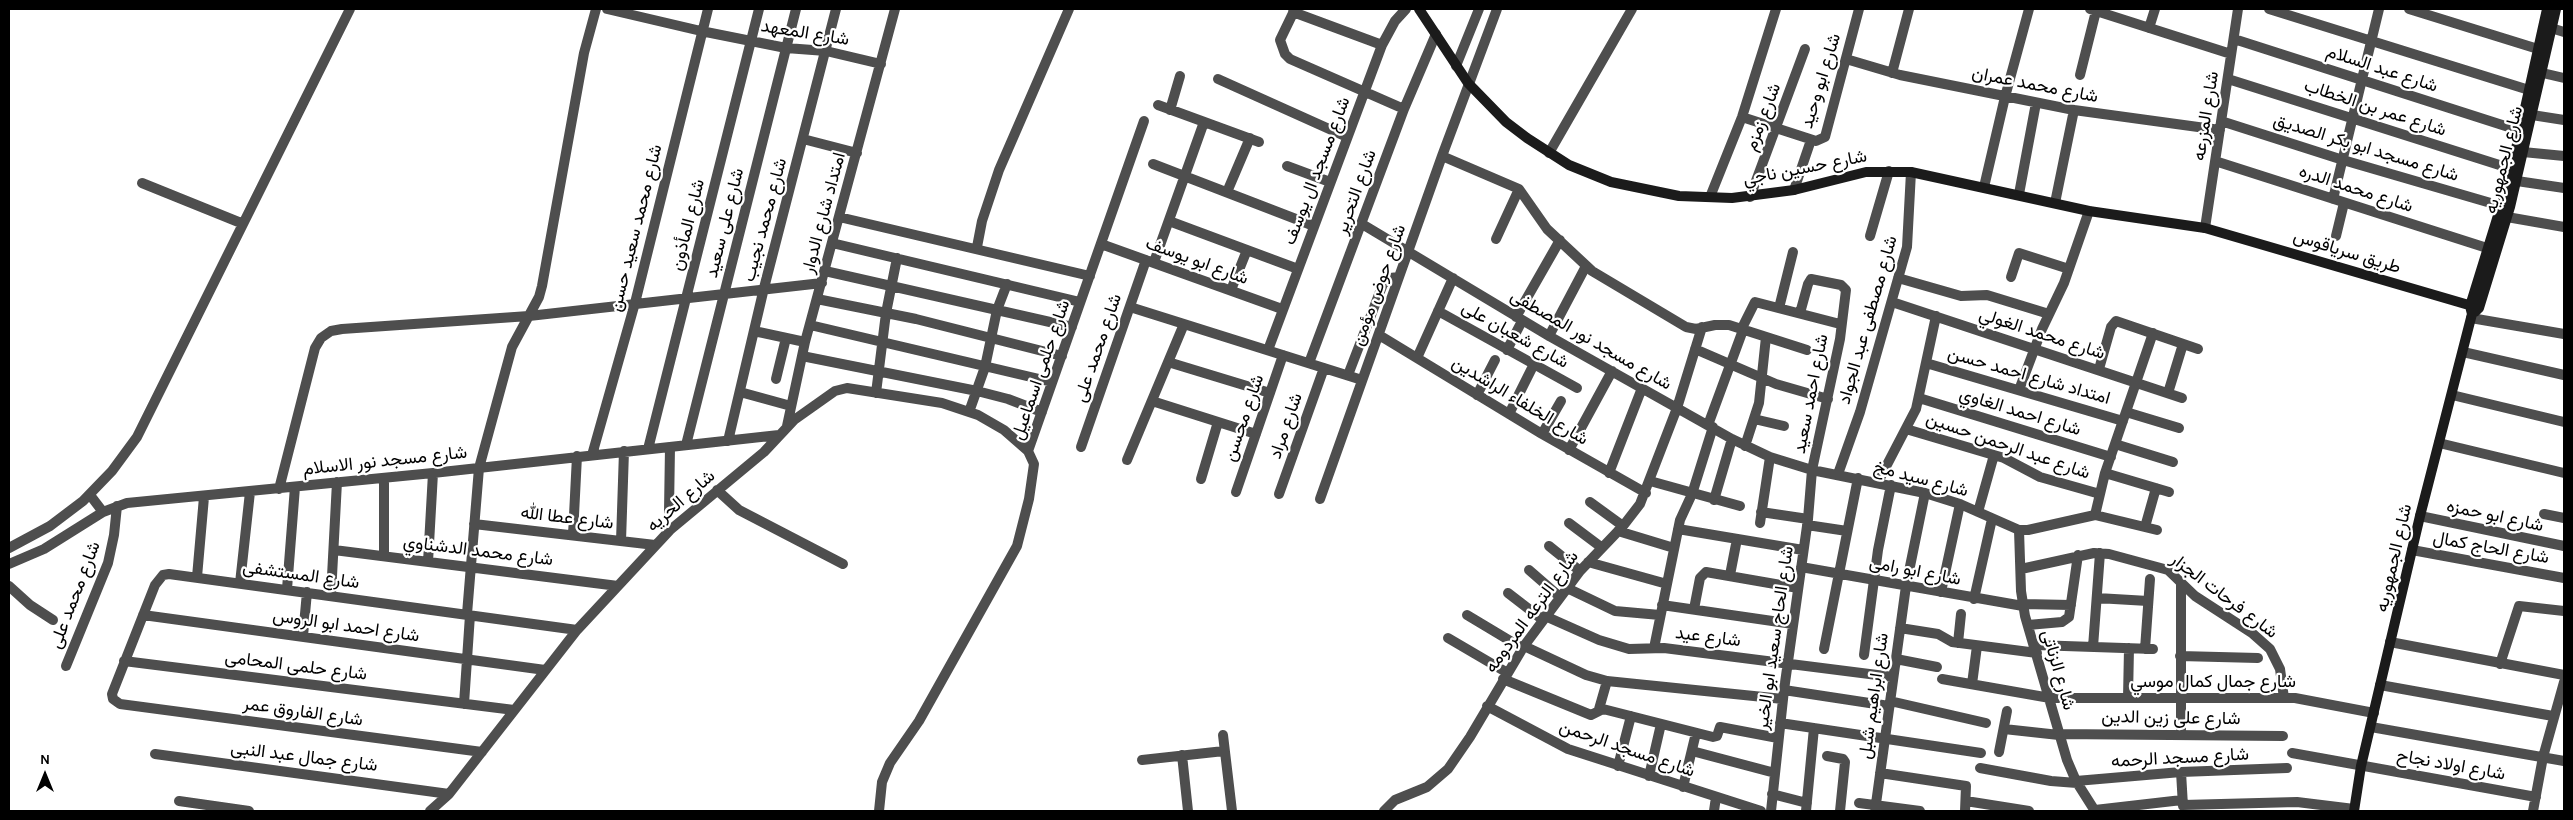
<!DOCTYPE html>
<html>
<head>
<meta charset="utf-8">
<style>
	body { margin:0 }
	#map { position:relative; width:2573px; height:820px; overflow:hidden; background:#fff; font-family:Karla,sans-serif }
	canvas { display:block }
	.frame { position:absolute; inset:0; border:10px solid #000; pointer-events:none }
	.north { position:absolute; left:20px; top:750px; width:50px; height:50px; -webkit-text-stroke:4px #fff; paint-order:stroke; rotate:0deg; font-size:14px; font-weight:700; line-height:20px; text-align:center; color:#000 }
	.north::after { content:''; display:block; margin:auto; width:18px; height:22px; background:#000; clip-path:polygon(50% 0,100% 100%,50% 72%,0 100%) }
</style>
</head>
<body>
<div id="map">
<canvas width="2573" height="820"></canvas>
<div class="frame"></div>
<div class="north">N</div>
</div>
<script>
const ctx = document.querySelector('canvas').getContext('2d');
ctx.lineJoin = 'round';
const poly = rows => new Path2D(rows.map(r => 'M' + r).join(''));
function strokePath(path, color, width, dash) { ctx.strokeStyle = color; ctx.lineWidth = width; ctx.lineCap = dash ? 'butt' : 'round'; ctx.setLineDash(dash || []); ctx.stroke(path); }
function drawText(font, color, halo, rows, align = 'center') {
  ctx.font = font + ' Karla,Vazirmatn,sans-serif'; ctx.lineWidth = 4.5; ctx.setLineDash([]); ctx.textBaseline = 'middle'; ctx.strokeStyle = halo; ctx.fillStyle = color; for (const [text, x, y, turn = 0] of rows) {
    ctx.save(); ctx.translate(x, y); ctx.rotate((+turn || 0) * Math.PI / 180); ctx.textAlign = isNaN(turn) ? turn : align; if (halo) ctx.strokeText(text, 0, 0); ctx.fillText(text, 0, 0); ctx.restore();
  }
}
strokePath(poly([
	[607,9,701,31,786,48,826,51,881,64],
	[1295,9,1280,40,1285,54,1290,59,1404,109],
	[2090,9,2231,54],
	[2269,9,2529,90],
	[2409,9,2538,49],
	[1293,12,1382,45],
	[2149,28,2155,9],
	[2551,28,2564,32],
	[2234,39,2521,131],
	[1846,59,1900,75,2074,110,2220,130],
	[1456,66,1479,9],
	[2534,71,2564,78],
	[1892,73,1909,9],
	[2080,75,2096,11],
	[1218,79,1347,137],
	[2228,79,2512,169],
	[1158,105,1259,142],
	[1170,110,1180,76],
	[2532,115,2564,120],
	[1742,117,1816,141,1825,137,1859,9],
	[2221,121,2343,160,2501,206],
	[803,139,857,153],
	[2523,152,2564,156],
	[1549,153,1632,9],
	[1442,156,1519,189,1547,229,1592,271,1686,327,1696,329,1715,325,1729,325,1807,350],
	[2215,161,2487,248],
	[1153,164,1314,226],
	[1287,166,1330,182],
	[2517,181,2564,188],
	[142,183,241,223],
	[1984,187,2005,97,2029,9],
	[1794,190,1811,140],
	[1227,192,1250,138],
	[2019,194,2036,103],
	[1710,197,1742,117,1776,9],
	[1750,197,1805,49],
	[2333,199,2379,9],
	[2055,203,2074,110],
	[839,217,1090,276],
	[2507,217,2564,227],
	[1169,221,1298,269],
	[1362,224,1549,336,1732,439,1770,457,1812,470,1925,493,1960,504,2019,530,2028,530,2095,515,2157,530],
	[2205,228,2238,9],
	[1870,236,1889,171],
	[2336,236,2344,203],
	[1496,239,1519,189],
	[832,243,1080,302],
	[1101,244,1282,309],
	[977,247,982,221,999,170,1069,9],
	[1154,262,1204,122],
	[825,271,1072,327],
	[2011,277,2019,253,2069,269],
	[1898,278,1961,296,1987,295,2049,314],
	[1231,290,1247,250],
	[817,299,916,319,1062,356],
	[1892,302,2182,398],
	[1130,307,1362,380],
	[1779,308,1793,252],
	[1438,311,1577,388],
	[1516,317,1560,240],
	[2471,318,2564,334],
	[810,325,1052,382],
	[1741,330,1755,302,1840,324],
	[754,331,805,342],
	[1379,335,1542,434,1646,493],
	[1549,336,1586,266],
	[1695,349,1776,384,1828,399],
	[1268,350,1382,45,1395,21,1406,9],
	[1507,350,1522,321],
	[2463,352,2564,375],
	[802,356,977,391,1008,399,1042,412],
	[1417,358,1453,278],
	[1168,362,1270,393],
	[1309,363,1404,109,1436,34],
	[1926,363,2123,421],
	[2099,369,2111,327,2116,321,2198,349],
	[1348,375,1383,284,1390,278,1399,277],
	[776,379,786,338],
	[2019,390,2042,329,2064,283,2089,211],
	[740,392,791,406],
	[876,393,886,313,897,258],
	[2168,393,2183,344],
	[1477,395,1495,360],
	[2452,395,2564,422],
	[1919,398,2111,457],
	[1152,401,1256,434],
	[969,412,985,367,997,310,1007,284],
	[2126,412,2179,428],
	[1509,414,1534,364],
	[1754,419,1784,426],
	[1708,425,1743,330],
	[787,426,805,342,895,9],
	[1906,429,2004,458,2040,477,2100,494],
	[1542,434,1561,401],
	[728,441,764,288,836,9],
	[2439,443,2564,473],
	[2115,444,2173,462],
	[686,445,796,9],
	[1745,446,1759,403,1766,337],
	[1081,447,1146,260],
	[648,449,759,9],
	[1569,450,1612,371],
	[1028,451,1144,121],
	[592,455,635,303,708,9],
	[1127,460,1184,324],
	[1609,473,1642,388],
	[2105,473,2169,492],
	[1838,474,1860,412,1907,247,1911,172],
	[1201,479,1218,422],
	[1650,481,1740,506],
	[1878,482,1916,409,1936,316],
	[279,489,315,348,321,338,331,331,342,329,529,316,822,283],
	[717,490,739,510,843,564],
	[1236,492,1283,355],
	[1279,494,1324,368],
	[90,495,103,512],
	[1320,499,1442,156,1497,9],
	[1714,500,1732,439],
	[1590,502,1623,526],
	[669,511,670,447],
	[1761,512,1808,519],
	[1978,512,1994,455],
	[2544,514,2564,518],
	[2095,515,2105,473,2153,333],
	[2420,516,2564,546],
	[1569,523,1601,547],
	[1760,523,1770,457],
	[474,524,655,545],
	[1807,525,1847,531],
	[2145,527,2156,488],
	[1678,529,1803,550],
	[2019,530,2021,591,2025,616,2067,760,2076,781,2095,811],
	[1618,531,1674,548],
	[573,535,577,456],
	[621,541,624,451],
	[1549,546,1580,571],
	[9,548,50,526,83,501,112,471,137,437,350,9],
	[334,550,618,586],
	[2412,550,2564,578],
	[384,556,384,478],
	[428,562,433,473],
	[1588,562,1667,584],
	[9,564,44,549,103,512,127,503,433,473,779,435],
	[1801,567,2023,606],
	[2021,569,2094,553,2109,554,2168,570,2195,596,2252,633,2270,649,2280,669,2284,698],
	[1529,570,1560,597],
	[1730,575,1737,539],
	[197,577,204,497],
	[2181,582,2181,735],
	[240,583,250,492],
	[9,586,30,605,53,620],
	[1567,588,1615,611,1660,615],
	[287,589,295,487],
	[1941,592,1960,504],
	[1508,593,1543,620],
	[331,595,337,482],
	[2097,598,2148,601],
	[1974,599,1992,519],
	[2023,604,2071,605],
	[1662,605,1793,624],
	[1694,609,1700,578,1706,572,1798,588],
	[467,614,479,468,512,347,539,297,542,286,584,53,596,9],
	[143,615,545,670],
	[1467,615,1522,648],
	[1545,616,1599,640,1629,649,1664,648,1893,677],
	[2028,625,2062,622,2069,617,2078,555],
	[1900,628,1938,634,1952,642,2037,653],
	[303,636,307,592],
	[1448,638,1506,672],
	[2390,642,2564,675],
	[1958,643,1961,614],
	[2035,645,2153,649],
	[1524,646,1586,675,1607,681,1783,699],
	[2093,647,2100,553],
	[1654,648,1680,520,1692,494,1713,427],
	[1824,649,1858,478],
	[2145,649,2150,579],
	[1864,655,1878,550,1891,485],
	[2180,656,2258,658],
	[1896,659,1937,667],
	[124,661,514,710],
	[2500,664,2519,606,2564,611],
	[66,666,108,563,114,535,117,506],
	[1503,679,1591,715,1603,709,1713,737,1717,736,1720,727,1778,738],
	[1942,679,2050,698,2295,698,2374,713],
	[1972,684,1977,646],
	[2380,685,2553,716],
	[1784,690,1889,706],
	[2128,698,2129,648],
	[1890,701,1986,723],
	[464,704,470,615],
	[1487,706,1568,749,1761,811],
	[1599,709,1607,681],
	[1780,723,1981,753],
	[2371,727,2564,761],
	[2004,729,2059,735],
	[2058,734,2283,736],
	[1223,735,1232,811],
	[1692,751,1775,773],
	[482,752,120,704,113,699,112,694,155,585,163,575,169,574,577,630],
	[1999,752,2007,711],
	[2292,753,2536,797],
	[155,754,449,794],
	[1182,755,1188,811],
	[1827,756,1843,759,1845,762,1840,811],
	[1142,760,1224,751],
	[1618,766,1631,716],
	[1980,768,2051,781,2077,783],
	[2181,772,2183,806],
	[1880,773,1966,786,1965,811],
	[1649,776,1661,724],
	[2076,781,2181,772,2287,768],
	[1683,787,1696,733],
	[1772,794,1807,803],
	[179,801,249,811],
	[1966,801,2029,811],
	[1859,803,1920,811],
	[2183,805,2297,802,2354,809],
	[2095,810,2182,800],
	[430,811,449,794,577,630,670,530,764,452,794,420,835,391,847,388,942,403,978,415,1004,430,1028,451,1034,464,1029,499,1017,546,919,721,890,763,882,782,879,811],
	[1384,811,1395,800,1427,787,1448,769,1470,737,1524,646,1580,571,1623,526,1640,504,1677,408,1702,327],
	[1714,811,1716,797],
	[1771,811,1784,690,1808,519,1812,470,1840,339,1846,290,1841,285,1811,279,1808,284,1800,313],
	[1806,811,1814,728],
	[1875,811,1906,586,1925,493],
	[2533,811,2543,757,2564,682]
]), '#4e4e4e', 10);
strokePath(poly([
	[1419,9,1468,83,1506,122,1527,138,1569,165,1611,182,1679,196,1732,198,1794,190,1866,172,1911,172,2089,211,2205,228,2479,308],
	[2475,312,2479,308,2510,207,2556,9],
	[2354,811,2361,766,2420,516,2472,314,2470,306,2509,180,2547,9]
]), '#1b1b1b', 10);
drawText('18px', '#000', '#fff', [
	["شارع المعهد",805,33,9],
	["شارع عبد السلام",2382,69,18],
	["شارع ابو وحيد",1821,81,-73],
	["شارع محمد عمران",2035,85,11],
	["شارع عمر بن الخطاب",2375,108,18],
	["شارع المزرعه",2206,116,-81],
	["شارع زمزم",1763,117,-69],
	["شارع مسجد ابو بكر الصديق",2366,148,17],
	["شارع الجمهوريه",2504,160,-76],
	["شارع حسين ناجي",1805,168,-11],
	["شارع مسجد ال يوسف",1317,171,-69],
	["شارع محمد الدره",2356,189,18],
	["شارع التحرير",1356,192,-70],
	["امتداد شارع الدوار",824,213,-75],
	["شارع محمد نجيب",765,220,-75],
	["شارع على سعيد",725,223,-76],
	["شارع المأذون",688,225,-76],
	["شارع محمد سعيد حسن",636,228,-76],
	["طريق سرياقوس",2347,252,17],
	["شارع ابو يوسف",1197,261,20],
	["شارع حوض مؤمن",1379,285,-70],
	["شارع مصطفى عبد الجواد",1868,320,-74],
	["شارع محمد الغولي",2042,334,18],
	["شارع شعبان على",1515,335,29],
	["شارع مسجد نور المصطفى",1591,340,30],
	["شارع محمد على",1098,348,-71],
	["شارع حلمى اسماعيل",1041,370,-71],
	["امتداد شارع احمد حسن",2029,376,16],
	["شارع احمد سعيد",1811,394,-79],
	["شارع الخلفاء الراشدين",1520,401,31],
	["شارع احمد الغاوي",2020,412,17],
	["شارع محسن",1244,418,-71],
	["شارع مراد",1286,426,-71],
	["شارع عبد الرحمن حسين",2008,446,19],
	["شارع مسجد نور الاسلام",385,461,-6],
	["شارع سيد مخ",1921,479,15],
	["شارع الحريه",681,501,-41],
	["شارع ابو حمزه",2495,516,12],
	["شارع عطا الله",567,518,7],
	["شارع الحاج كمال",2491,548,10],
	["شارع محمد الدشناوي",478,551,7],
	["شارع الجمهوريه",2394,558,-77],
	["شارع ابو رامى",1915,571,11],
	["شارع المستشفى",301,575,8],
	["شارع محمد على",75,595,-69],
	["شارع فرحات الجزار",2224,596,37],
	["شارع الترعه المردومه",1532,612,-54],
	["شارع احمد ابو الروس",346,626,8],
	["شارع عيد",1708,637,7],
	["شارع الحاج سعيد ابو الخير",1775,638,-82],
	["شارع حلمى المحامى",296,666,7],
	["شارع الزناتى",2058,670,74],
	["شارع جمال كمال موسي",2213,682],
	["شارع ابراهيم شبل",1874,696,-82],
	["شارع الفاروق عمر",303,712,8],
	["شارع على زين الدين",2171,718,1],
	["شارع مسجد الرحمن",1627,749,19],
	["شارع جمال عبد النبى",304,757,7],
	["شارع مسجد الرحمه",2180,758,-3],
	["شارع اولاد نجاح",2451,765,10]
]);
</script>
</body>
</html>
